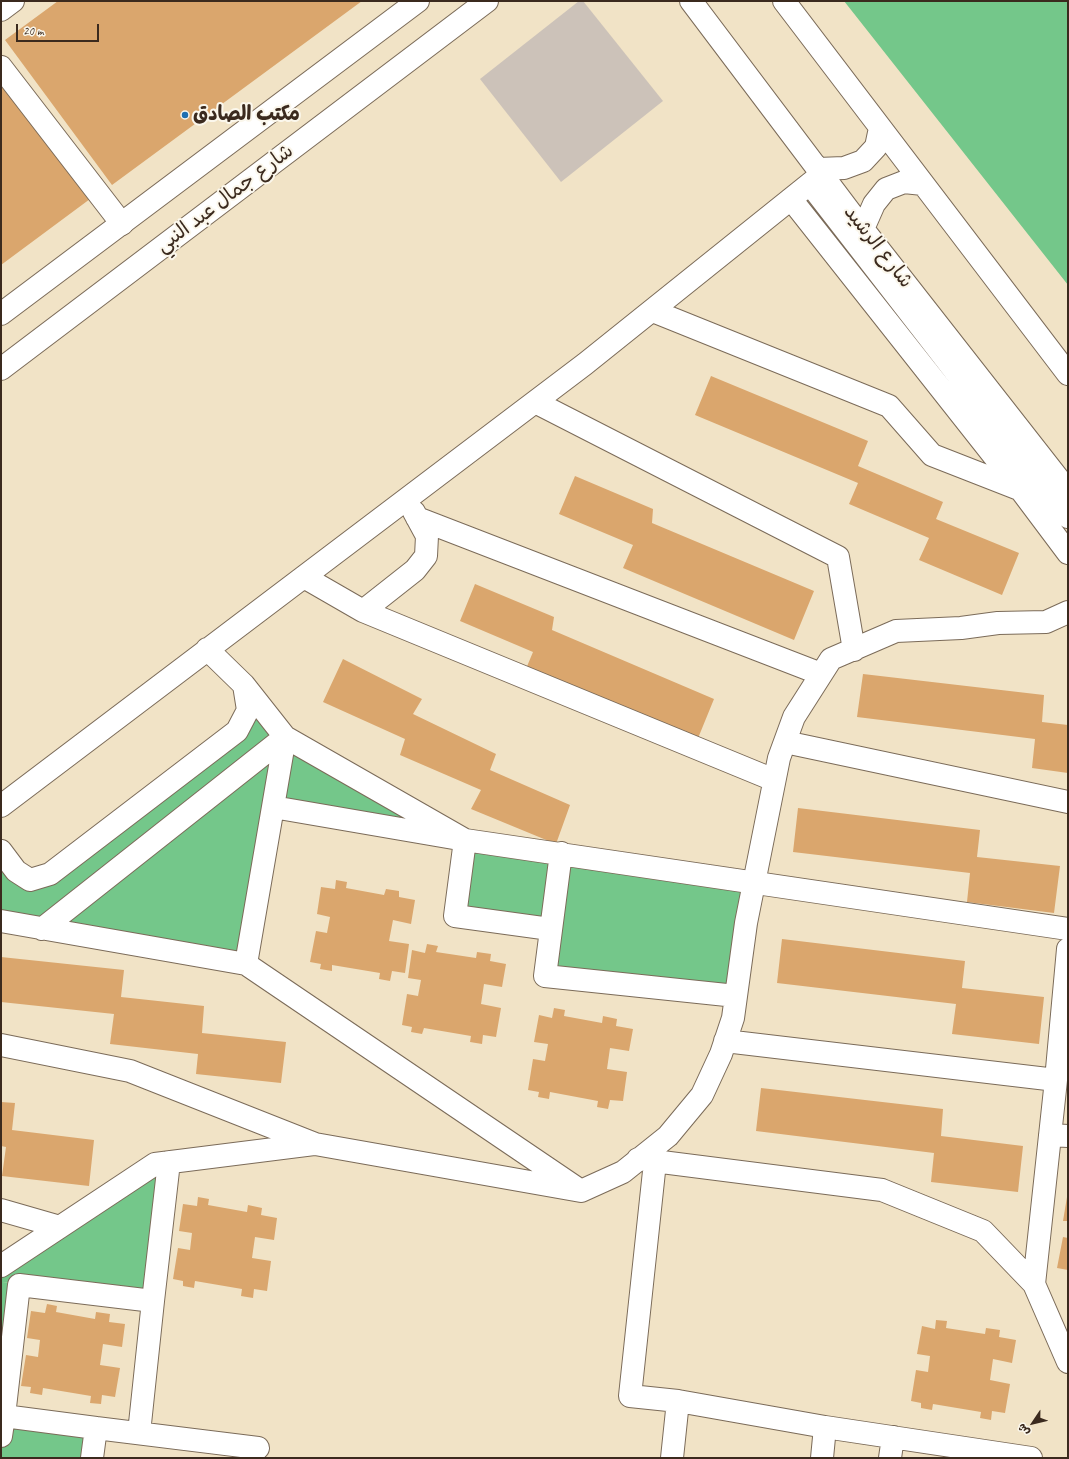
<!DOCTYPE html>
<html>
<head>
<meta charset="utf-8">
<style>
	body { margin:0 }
	#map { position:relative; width:1069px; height:1459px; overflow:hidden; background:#f1e3c6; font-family:Caveat,"Playpen Sans Arabic",sans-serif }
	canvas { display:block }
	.frame { position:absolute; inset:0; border:2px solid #3b2a1e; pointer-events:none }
	.north { position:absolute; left:1013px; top:1403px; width:40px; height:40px; -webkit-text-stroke:3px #fbf7ec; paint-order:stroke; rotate:235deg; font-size:11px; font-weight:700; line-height:16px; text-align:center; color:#3b2a1e }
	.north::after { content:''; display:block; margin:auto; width:14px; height:18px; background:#3b2a1e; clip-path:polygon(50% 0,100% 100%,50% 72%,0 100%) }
	.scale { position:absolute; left:16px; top:24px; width:83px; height:18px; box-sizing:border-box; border:2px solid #3b2a1e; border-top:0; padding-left:5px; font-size:12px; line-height:14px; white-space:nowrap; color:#3b2a1e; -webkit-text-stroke:3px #fbf7ec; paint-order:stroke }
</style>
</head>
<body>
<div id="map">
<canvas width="1069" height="1459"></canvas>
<div class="frame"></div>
<div class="north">ش</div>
<div class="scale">20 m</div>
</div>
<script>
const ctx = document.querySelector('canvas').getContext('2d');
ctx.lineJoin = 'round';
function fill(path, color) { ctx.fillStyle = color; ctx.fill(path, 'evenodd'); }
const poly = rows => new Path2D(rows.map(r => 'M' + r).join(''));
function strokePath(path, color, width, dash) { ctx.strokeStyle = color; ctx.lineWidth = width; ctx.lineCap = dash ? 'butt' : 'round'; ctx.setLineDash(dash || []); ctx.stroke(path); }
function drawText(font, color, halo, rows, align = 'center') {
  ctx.font = font + ' Caveat,"Playpen Sans Arabic",sans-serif'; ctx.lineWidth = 4; ctx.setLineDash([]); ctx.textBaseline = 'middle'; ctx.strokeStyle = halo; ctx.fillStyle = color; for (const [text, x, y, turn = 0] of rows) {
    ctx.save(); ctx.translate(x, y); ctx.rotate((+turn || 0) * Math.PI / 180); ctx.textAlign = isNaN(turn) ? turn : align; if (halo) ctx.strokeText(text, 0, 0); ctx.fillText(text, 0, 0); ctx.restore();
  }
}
fill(poly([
	[579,1,583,1,663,101,561,182,480,79]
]), '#ccc2b9');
fill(poly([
	[844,1,1068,1,1068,285],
	[248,710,285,737,465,840,754,881,736,996,545,976,550,929,455,916,465,840,273,807,246,964,1,921,1,844,30,880],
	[169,1162,153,1301,2,1282,19,1285,1,1431,1,1266],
	[4,1416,96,1428,92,1458,1,1458,1,1436]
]), '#74c78a');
fill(poly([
	[58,1,362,1,112,185,5,40],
	[1,78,90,199,1,265],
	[711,376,868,441,858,466,943,502,936,519,1019,553,1002,595,919,560,929,538,849,504,858,483,695,415],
	[575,476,653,509,652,523,814,591,794,640,623,568,633,545,559,514],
	[475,584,554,617,552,630,714,699,694,748,523,676,533,652,460,621],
	[343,659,422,699,413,714,496,754,490,770,570,805,556,844,471,809,481,790,400,755,405,739,323,702],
	[863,674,1044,695,1042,722,1068,725,1068,773,1032,768,1035,739,857,717],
	[798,808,980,830,977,857,1060,866,1054,913,967,902,970,873,793,852],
	[336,880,347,882,346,888,384,895,386,889,399,891,399,897,415,900,411,924,393,920,389,941,409,944,405,973,392,971,390,981,379,979,380,973,332,965,332,971,320,969,321,964,310,962,316,931,327,933,330,917,317,914,321,887,335,889],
	[782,939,965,961,962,988,1044,997,1039,1044,952,1034,956,1004,777,983],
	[427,944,438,946,436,952,476,958,477,952,491,954,490,961,506,964,502,987,484,984,481,1004,501,1008,496,1037,483,1035,482,1044,470,1042,471,1036,424,1028,422,1034,411,1032,412,1027,402,1025,407,994,418,996,421,980,408,978,412,950,425,953],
	[1,957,124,970,121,997,204,1006,202,1033,286,1042,281,1083,196,1074,198,1054,110,1044,114,1014,1,1002],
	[554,1008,565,1010,564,1016,602,1023,603,1016,617,1019,616,1026,633,1029,629,1051,610,1048,607,1069,627,1072,623,1101,610,1100,608,1109,597,1107,598,1101,550,1092,549,1099,538,1097,539,1092,528,1090,533,1059,545,1061,548,1044,534,1042,539,1015,552,1018],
	[761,1088,943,1109,941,1136,1023,1146,1018,1192,931,1182,934,1153,756,1131],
	[1,1102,15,1103,12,1130,94,1140,89,1186,2,1176,6,1147,1,1146],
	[198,1197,209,1199,208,1205,247,1212,248,1205,262,1208,261,1215,277,1218,274,1240,255,1237,252,1258,271,1261,267,1291,254,1289,253,1298,241,1296,242,1289,195,1281,194,1288,183,1286,183,1281,173,1279,178,1248,190,1250,192,1233,179,1231,183,1204,197,1206],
	[1067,1197,1068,1197,1068,1221,1063,1221],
	[1063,1237,1068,1238,1068,1270,1057,1268],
	[47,1304,57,1306,56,1312,95,1319,96,1312,110,1314,109,1322,125,1324,122,1347,103,1344,100,1365,120,1368,115,1397,102,1395,101,1404,90,1403,91,1396,43,1388,42,1395,30,1393,31,1387,21,1386,26,1355,38,1357,40,1340,27,1338,31,1311,45,1313],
	[936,1320,947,1321,946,1328,985,1334,986,1328,1000,1330,999,1337,1016,1340,1012,1363,993,1359,990,1380,1010,1384,1005,1413,992,1411,991,1420,980,1418,981,1412,933,1404,932,1410,921,1408,921,1403,911,1401,916,1370,928,1372,930,1356,917,1354,922,1326,935,1329]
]), '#daa66d');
const street = poly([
	[1,10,13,1],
	[1,67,122,224],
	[810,184,1068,517],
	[791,199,1020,489,1068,553],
	[653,311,889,406,932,455,1019,489],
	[535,402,838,557,854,650],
	[417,518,821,674],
	[304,577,363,611,415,570,426,556,427,536,414,512],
	[363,611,774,780],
	[785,742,1068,802],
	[1,806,585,364,822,174],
	[273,807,465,840,1068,929],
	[1,851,16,871,30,880,50,874,237,731,248,710,244,685,207,649],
	[561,853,545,976,736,996],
	[1,921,246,964,285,737,244,685],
	[42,929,285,737,465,840,455,916,550,929],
	[725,1041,1056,1080,1068,949],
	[1,1045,130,1071,315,1144,581,1191,246,964],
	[1050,1135,1068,1136],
	[638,1159,882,1190,983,1231,1034,1284,1068,1362],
	[655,1162,630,1396,678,1401,672,1458],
	[581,1191,623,1172,668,1136,702,1095,721,1054,733,1018,746,923,779,758,794,717,831,659,896,631,961,628,998,623,1046,622,1068,612],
	[1,1210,60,1227],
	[1,1266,155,1164,314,1144],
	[1034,1284,1056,1080],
	[153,1301,169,1162],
	[678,1401,825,1427,822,1458],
	[4,1416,19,1285,153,1301,139,1433],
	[825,1427,1031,1458],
	[1,1436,4,1416,96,1428],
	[92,1458,96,1428,258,1448],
	[890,1458,893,1437]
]);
const secondary = poly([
	[691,1,863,229,1068,491],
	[784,1,1068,374],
	[818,169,844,168,863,161,876,147,880,128],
	[863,229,874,204,886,189,904,182,923,184],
	[1,314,418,1],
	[1,369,487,1]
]);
strokePath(street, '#7b6b59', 24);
strokePath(secondary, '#7b6b59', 24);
strokePath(street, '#fff', 22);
strokePath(secondary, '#fff', 22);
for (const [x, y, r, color] of [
	[185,115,4,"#1f6fb2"]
]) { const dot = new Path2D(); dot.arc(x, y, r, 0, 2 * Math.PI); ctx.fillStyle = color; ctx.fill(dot); strokePath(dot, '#fbf7ec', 1.5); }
drawText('bold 20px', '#3b2a1e', '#fbf7ec', [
	["مكتب الصادق",193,115]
], 'left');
drawText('20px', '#3b2a1e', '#fbf7ec', [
	["شارع جمال عبد النبي",225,199,-37],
	["شارع الرشيد",878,247,52]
]);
</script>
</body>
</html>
